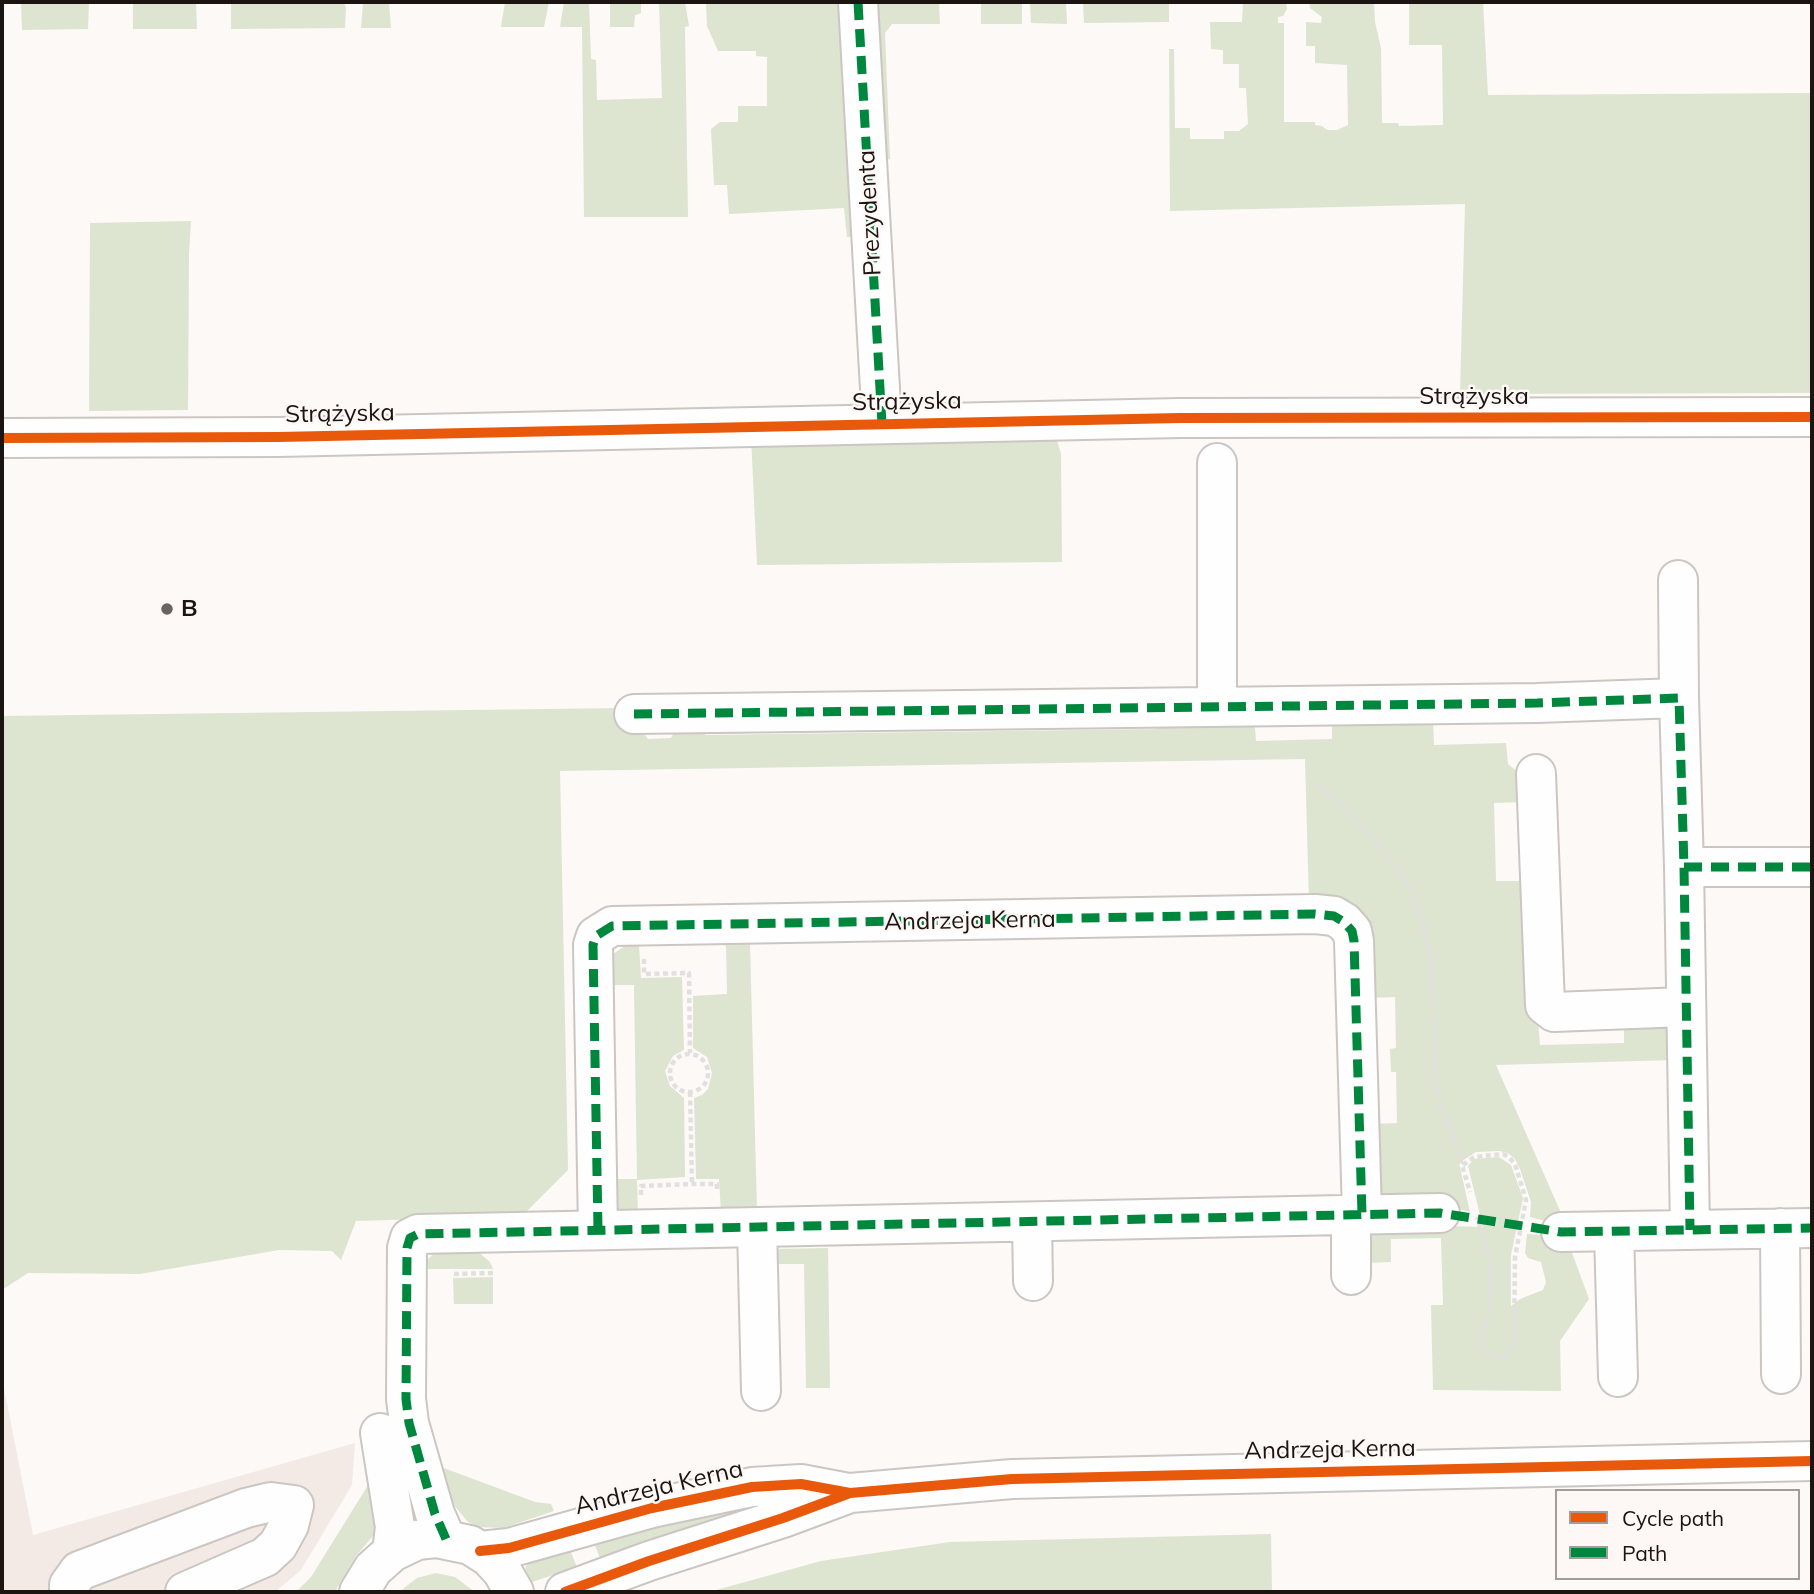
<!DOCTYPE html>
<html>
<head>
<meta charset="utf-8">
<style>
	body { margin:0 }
	#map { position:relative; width:1814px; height:1594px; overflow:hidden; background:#fcf9f7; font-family:Mulish,sans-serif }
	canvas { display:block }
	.frame { position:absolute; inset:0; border:4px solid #1c1410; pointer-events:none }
	.legend { position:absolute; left:1555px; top:1489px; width:245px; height:91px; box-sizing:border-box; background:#fdf8f6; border:2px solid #a39d9a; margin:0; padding:9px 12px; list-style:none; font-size:21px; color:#1c1410 }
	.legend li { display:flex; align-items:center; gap:14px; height:35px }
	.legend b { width:35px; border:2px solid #a39d9a }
</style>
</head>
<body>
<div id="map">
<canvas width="1814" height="1594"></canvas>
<div class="frame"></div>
<ul class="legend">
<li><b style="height:9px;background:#e8590c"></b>Cycle path</li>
<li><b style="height:9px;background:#00873e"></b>Path</li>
</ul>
</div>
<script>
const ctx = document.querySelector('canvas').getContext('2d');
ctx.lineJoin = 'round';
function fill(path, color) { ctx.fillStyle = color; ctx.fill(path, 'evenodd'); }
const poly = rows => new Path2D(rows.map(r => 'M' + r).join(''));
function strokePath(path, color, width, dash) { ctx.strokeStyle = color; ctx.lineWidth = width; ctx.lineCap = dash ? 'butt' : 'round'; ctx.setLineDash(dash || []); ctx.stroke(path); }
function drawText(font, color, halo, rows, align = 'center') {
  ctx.font = font + ' Mulish,sans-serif'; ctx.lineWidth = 5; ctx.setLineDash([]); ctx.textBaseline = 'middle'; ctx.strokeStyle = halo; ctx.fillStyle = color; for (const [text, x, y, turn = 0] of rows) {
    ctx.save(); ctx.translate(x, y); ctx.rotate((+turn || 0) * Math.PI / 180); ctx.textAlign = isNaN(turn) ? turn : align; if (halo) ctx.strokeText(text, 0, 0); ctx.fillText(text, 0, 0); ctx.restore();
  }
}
fill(poly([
	[2,1378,33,1535,355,1443,352,1485,301,1570,275,1592,2,1592]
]), '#f3eae6');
fill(poly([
	[21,2,89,2,88,29,22,30],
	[133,2,196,2,197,29,133,29],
	[231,2,344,2,346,8,345,28,231,29],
	[363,2,389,2,391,28,361,28],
	[505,2,549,2,544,27,501,27],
	[564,2,589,2,591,59,596,60,597,100,662,98,659,2,685,2,689,26,685,27,688,217,584,217,582,27,560,27],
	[610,2,641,2,641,13,635,15,634,27,610,27],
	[706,2,843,2,862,236,847,237,844,208,729,214,727,185,714,185,711,129,720,122,738,122,738,106,767,106,767,57,756,56,756,51,718,51,707,26],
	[880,2,939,2,940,24,892,24,885,33,890,159,880,161,875,7],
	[981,2,1022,2,1022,24,981,24],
	[1030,2,1066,2,1067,24,1031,23],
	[1083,2,1169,2,1169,22,1084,23],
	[1243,2,1286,2,1287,9,1283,16,1278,17,1278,23,1284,23,1284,122,1315,122,1315,125,1322,126,1327,130,1337,130,1348,125,1347,65,1315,63,1315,46,1306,46,1306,22,1321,23,1322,17,1310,8,1309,2,1374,2,1375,22,1381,48,1382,123,1398,123,1399,126,1443,125,1442,45,1409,45,1409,2,1483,2,1488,95,1812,93,1812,393,1460,394,1465,204,1170,211,1169,49,1174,49,1175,128,1190,128,1190,139,1224,139,1224,131,1239,131,1248,124,1246,88,1239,88,1239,64,1223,64,1223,50,1211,49,1210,22,1242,22],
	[191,221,189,254,188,410,89,411,90,223],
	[1054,430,1061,454,1062,562,757,565,751,436],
	[624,708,648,739,671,738,675,731,704,723,705,735,1157,729,1157,717,1254,716,1256,741,1332,739,1332,714,1433,720,1434,745,1506,743,1508,764,1524,777,1526,802,1494,803,1496,881,1527,881,1540,1045,1624,1043,1624,1017,1661,1023,1668,1030,1673,1060,1496,1065,1561,1213,1561,1225,1530,1217,1531,1202,1520,1169,1515,1159,1508,1153,1499,1151,1476,1152,1459,1163,1470,1212,1443,1205,1384,1197,1377,1193,1372,1124,1397,1123,1396,1072,1391,1072,1390,1049,1396,1048,1395,997,1369,998,1368,931,1309,902,1305,759,560,771,568,1170,522,1216,356,1221,341,1260,332,1251,279,1250,140,1274,28,1273,2,1290,2,716],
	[750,943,757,1211,721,1212,719,1179,696,1179,694,1098,702,1095,708,1089,712,1073,707,1057,693,1048,693,996,727,994,726,944],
	[639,945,641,978,682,977,684,1050,673,1056,665,1071,670,1086,684,1098,685,1177,637,1180,638,1216,618,1213,606,1179,637,1179,634,985,604,985,608,959,613,954,625,946],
	[1499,1157,1511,1165,1523,1198,1511,1255,1511,1306,1520,1299,1543,1290,1546,1282,1541,1262,1528,1258,1525,1253,1527,1234,1561,1236,1571,1250,1589,1299,1560,1341,1561,1391,1433,1390,1431,1305,1443,1305,1441,1238,1391,1239,1391,1262,1364,1263,1364,1237,1374,1228,1447,1226,1483,1227,1468,1166,1474,1159],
	[828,1248,830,1388,806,1388,804,1264,773,1264,772,1249],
	[438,1250,476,1250,490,1262,493,1269,425,1269,428,1259],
	[493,1277,493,1304,454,1304,453,1278],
	[441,1467,535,1502,551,1504,554,1511,503,1528,478,1527,468,1522,453,1504],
	[370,1482,376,1525,373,1536,356,1556,336,1590,335,1592,296,1592,311,1577],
	[768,1504,600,1558,594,1543,678,1522],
	[1271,1534,1272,1592,709,1592,821,1561,950,1542],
	[570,1550,577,1567,532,1582,525,1568,528,1563],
	[436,1573,455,1577,475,1592,399,1592,417,1578]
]), '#dde4cf');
const minor = poly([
	[858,2,882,424],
	[2,438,278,437,1180,418,1812,417],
	[1217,463,1217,706],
	[1678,580,1679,698],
	[634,714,1537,703,1679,698,1684,867,1690,1230],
	[1536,774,1545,1005,1554,1012,1685,1007],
	[1684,867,1812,867],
	[1351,1215,1351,1275],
	[1032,1223,1033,1281],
	[757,1228,761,1391],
	[1780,1228,1781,1374],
	[598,1230,593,945,596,936,612,926,1315,914,1334,916,1344,922,1352,931,1354,941,1362,1214],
	[1561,1232,1812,1228],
	[1614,1232,1618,1377],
	[380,1433,395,1527,392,1552],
	[446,1539,435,1514,409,1423,406,1399,407,1248,410,1238,418,1234,1440,1213],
	[480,1551,509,1548,652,1508,752,1487,801,1484,848,1493],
	[69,1592,69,1585,79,1571,246,1508,271,1502,294,1505,289,1525,278,1545,265,1557,185,1592],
	[359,1592,373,1569,392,1552,417,1540,436,1538,470,1545,489,1557,502,1571,514,1592],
	[565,1592,649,1561,783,1518,850,1493,1012,1479,1812,1461]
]);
strokePath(minor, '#ccc6c3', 42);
strokePath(poly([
	[1319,785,1351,814,1397,866,1409,887,1424,926,1432,964,1435,1079,1441,1106,1451,1128,1470,1192],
	[644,959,644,974,689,973,690,1053],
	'670 1073a19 19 0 1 1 38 0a19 19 0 1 1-38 0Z',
	[690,1092,692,1184],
	[1463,1165,1474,1157,1503,1154,1509,1157,1515,1164,1526,1200,1515,1257,1514,1348,1508,1355,1497,1357,1488,1353,1481,1347,1481,1335,1490,1311,1491,1274,1489,1252,1477,1217],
	[641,1195,641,1186,692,1184,717,1184,717,1192],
	[454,1274,494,1273]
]), '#e1e0df', 4.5, [5, 3.5]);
strokePath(minor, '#fffefe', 38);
strokePath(poly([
	[858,2,882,424],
	[634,714,1537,703,1679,698,1684,867,1690,1230],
	[1684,867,1812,867],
	[598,1230,593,945,596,936,612,926,1315,914,1334,916,1344,922,1352,931,1354,941,1362,1214],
	[446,1539,435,1514,409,1423,406,1399,407,1248,410,1238,418,1234,1440,1213,1561,1232,1812,1228]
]), '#00873e', 9, [18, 9]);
strokePath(poly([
	[2,438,278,437,1180,418,1812,417],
	[480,1551,509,1548,652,1508,752,1487,801,1484,850,1493],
	[565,1592,649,1561,783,1518,850,1493,1012,1479,1812,1461]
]), '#e8590c', 10);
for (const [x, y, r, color] of [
	[167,609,7,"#6a6461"]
]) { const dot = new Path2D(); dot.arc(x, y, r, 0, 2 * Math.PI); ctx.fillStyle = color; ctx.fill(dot); strokePath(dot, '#fdf8f6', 2.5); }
drawText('24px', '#1c1410', '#fdf8f6', [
	["Prezydenta",870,213,-93],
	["Strążyska",1474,397],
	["Strążyska",907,402,-1],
	["Strążyska",340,414,-1],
	["Andrzeja Kerna",970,921,-1],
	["Andrzeja Kerna",1330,1450,-1],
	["Andrzeja Kerna",659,1488,-13]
]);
drawText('bold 24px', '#1c1410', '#fdf8f6', [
	["B",181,609]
], 'left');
</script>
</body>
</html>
